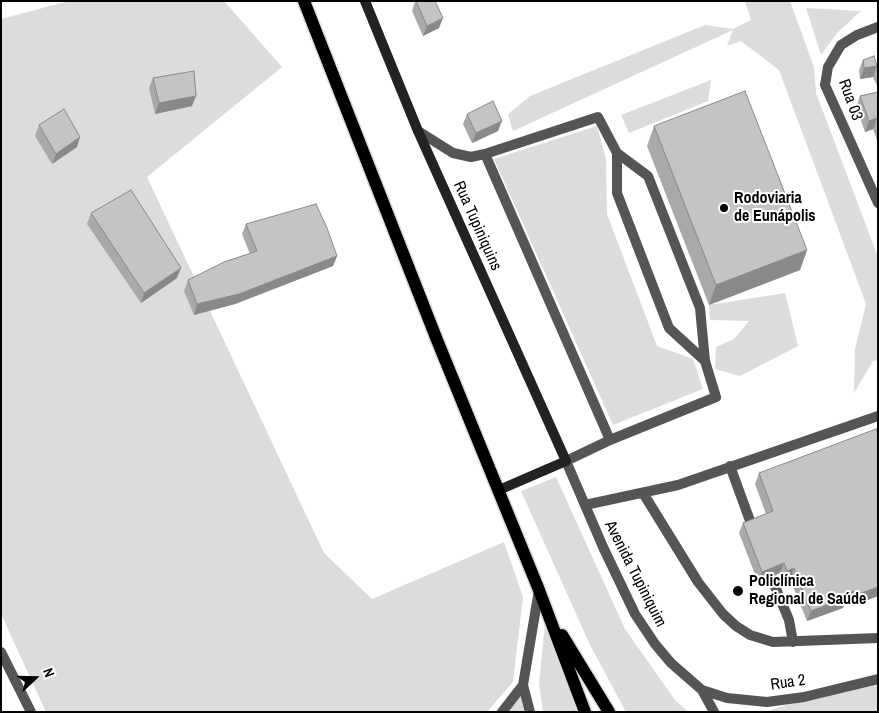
<!DOCTYPE html>
<html>
<head>
<meta charset="utf-8">
<style>
	body { margin:0 }
	#map { position:relative; width:879px; height:713px; overflow:hidden; background:#fff; font-family:"Archivo Narrow",sans-serif }
	canvas { display:block }
	.frame { position:absolute; inset:0; border:2px solid #000; pointer-events:none }
	.north { position:absolute; left:10px; top:653px; width:50px; height:50px; -webkit-text-stroke:4px #fff; paint-order:stroke; rotate:69deg; font-size:14px; font-weight:700; line-height:20px; text-align:center; color:#000 }
	.north::after { content:''; display:block; margin:auto; width:18px; height:22px; background:#000; clip-path:polygon(50% 0,100% 100%,50% 72%,0 100%) }
</style>
</head>
<body>
<div id="map">
<canvas width="879" height="713"></canvas>
<div class="frame"></div>
<div class="north">N</div>
</div>
<script>
const ctx = document.querySelector('canvas').getContext('2d');
ctx.lineJoin = 'round';
function fill(path, color) { ctx.fillStyle = color; ctx.fill(path, 'evenodd'); }
const poly = rows => new Path2D(rows.map(r => 'M' + r).join(''));
function strokePath(path, color, width, dash) { ctx.strokeStyle = color; ctx.lineWidth = width; ctx.lineCap = dash ? 'butt' : 'round'; ctx.setLineDash(dash || []); ctx.stroke(path); }
function drawText(font, color, halo, rows, align = 'center') {
  ctx.font = font + ' "Archivo Narrow",sans-serif'; ctx.lineWidth = 4; ctx.setLineDash([]); ctx.textBaseline = 'middle'; ctx.strokeStyle = halo; ctx.fillStyle = color; for (const [text, x, y, turn = 0] of rows) {
    ctx.save(); ctx.translate(x, y); ctx.rotate((+turn || 0) * Math.PI / 180); ctx.textAlign = isNaN(turn) ? turn : align; if (halo) ctx.strokeText(text, 0, 0); ctx.fillText(text, 0, 0); ctx.restore();
  }
}
fill(poly([
	[69,1,224,1,282,67,147,177,324,553,372,599,504,542,523,597,513,682,487,712,46,712,1,614,1,19],
	[745,1,790,1,814,67,816,93,878,257,878,360,873,361,854,393,855,349,866,304,779,70,741,41,727,46,733,30,513,131,508,114,530,96,705,25,733,29,751,20],
	[806,8,861,11,838,32,821,55],
	[711,80,708,101,629,133,621,115],
	[597,126,606,159,607,214,657,346,693,359,703,389,613,425,494,159],
	[785,293,798,346,740,376,715,369,716,347,734,339,749,321,710,320,709,305],
	[556,477,625,629,675,700,688,712,626,712,590,645,521,491],
	[545,624,580,712,543,712,539,684],
	[878,681,878,712,765,712,845,686],
	[523,685,530,712,502,712]
]), '#dcdcdc');
const primary = poly([
	[304,1,437,340,539,590,585,712],
	[562,635,609,712]
]);
strokePath(primary, '#dbdbdb', 15);
strokePath(poly([
	[418,131,453,153,471,157,485,154,598,117,617,153,617,193,669,328,705,361,716,397,610,440,566,461],
	[617,153,648,176,700,308,705,361],
	[485,154,610,440],
	[730,466,753,529],
	[643,493,698,582,723,614,736,626,750,635,773,642,878,638],
	[585,505,678,485,878,416],
	[771,577,789,620,793,642]
]), '#555', 10);
strokePath(poly([
	[878,27,857,35,841,45,828,67,825,85,878,203],
	[566,461,603,547,635,614,655,644,671,663,702,690,714,712],
	[1,652,31,712],
	[523,685,530,712],
	[702,690,727,698,767,702,804,697,878,679],
	[502,712,523,685,539,590]
]), '#555', 10);
strokePath(poly([
	[365,1,418,131,566,461,499,490]
]), '#222', 10);
strokePath(primary, '#000', 12);
fill(poly([
	[415,1,435,1,439,28,423,36,412,11],
	[863,60,877,66,873,77,860,79,859,70],
	[877,66,878,66,878,88,873,77],
	[153,78,192,106,155,114,149,88],
	[878,92,878,143,873,129,865,132,856,107,860,96],
	[467,114,498,131,472,143,463,124],
	[39,125,77,147,52,164,35,136],
	[654,126,807,250,800,270,709,305,647,146],
	[91,213,177,278,141,303,87,224],
	[246,224,337,256,333,266,235,304,194,315,184,291,188,280,250,254,242,234],
	[759,473,878,596,852,606,850,601,845,603,843,608,807,621,790,579,783,581,780,573,758,582,739,533,743,523,766,514,755,484]
]), '#a9a9a9');
fill(poly([
	[443,18,439,28,423,36,427,26],
	[877,66,873,77,860,79,864,68],
	[196,96,192,106,155,114,159,103],
	[877,118,873,129,865,132,869,121],
	[502,121,498,131,472,143,476,133],
	[80,137,77,147,52,164,56,154],
	[807,250,800,270,709,305,716,285],
	[337,256,333,266,235,304,194,315,197,304],
	[181,268,177,278,141,303,144,293],
	[784,563,780,573,758,582,762,572],
	[794,568,790,579,783,581,787,571],
	[878,587,878,596,852,606,856,595],
	[854,591,850,601,845,603,843,608,807,621,811,611,846,593]
]), '#898989');
const building = poly([
	[416,1,435,1,443,18,427,26,416,1],
	[874,56,877,66,864,68,863,60,874,56],
	[194,71,196,96,159,103,153,78,194,71],
	[745,91,807,250,716,285,654,126,745,91],
	[878,92,878,121,877,118,869,121,860,96,878,92],
	[493,101,502,121,476,133,467,114,493,101],
	[64,109,80,137,56,154,39,125,64,109],
	[131,190,181,268,144,293,91,213,131,190],
	[316,204,327,228,337,256,239,294,197,304,188,280,224,262,257,251,246,224,316,204],
	[876,429,878,434,878,587,856,595,854,591,846,593,847,597,811,611,794,568,787,571,784,563,762,572,743,523,773,511,759,473,876,429]
]);
fill(building, '#c4c4c4');
strokePath(building, '#898989', 1);
for (const [x, y, r, color] of [
	[724,208,5,"#000"],
	[738,591,6,"#000"]
]) { const dot = new Path2D(); dot.arc(x, y, r, 0, 2 * Math.PI); ctx.fillStyle = color; ctx.fill(dot); strokePath(dot, '#fff', 2); }
drawText('16px', '#000', '#fff', [
	["Rua 03",850,100,70],
	["Rua Tupiniquins",477,226,66],
	["Avenida Tupiniquim",635,574,63],
	["Rua 2",788,683,-8]
]);
drawText('bold 16px', '#000', '#fff', [
	["Rodoviaria",734,199],
	["de Eunápolis",734,217],
	["Policlínica",749,582],
	["Regional de Saúde",749,600]
], 'left');
</script>
</body>
</html>
